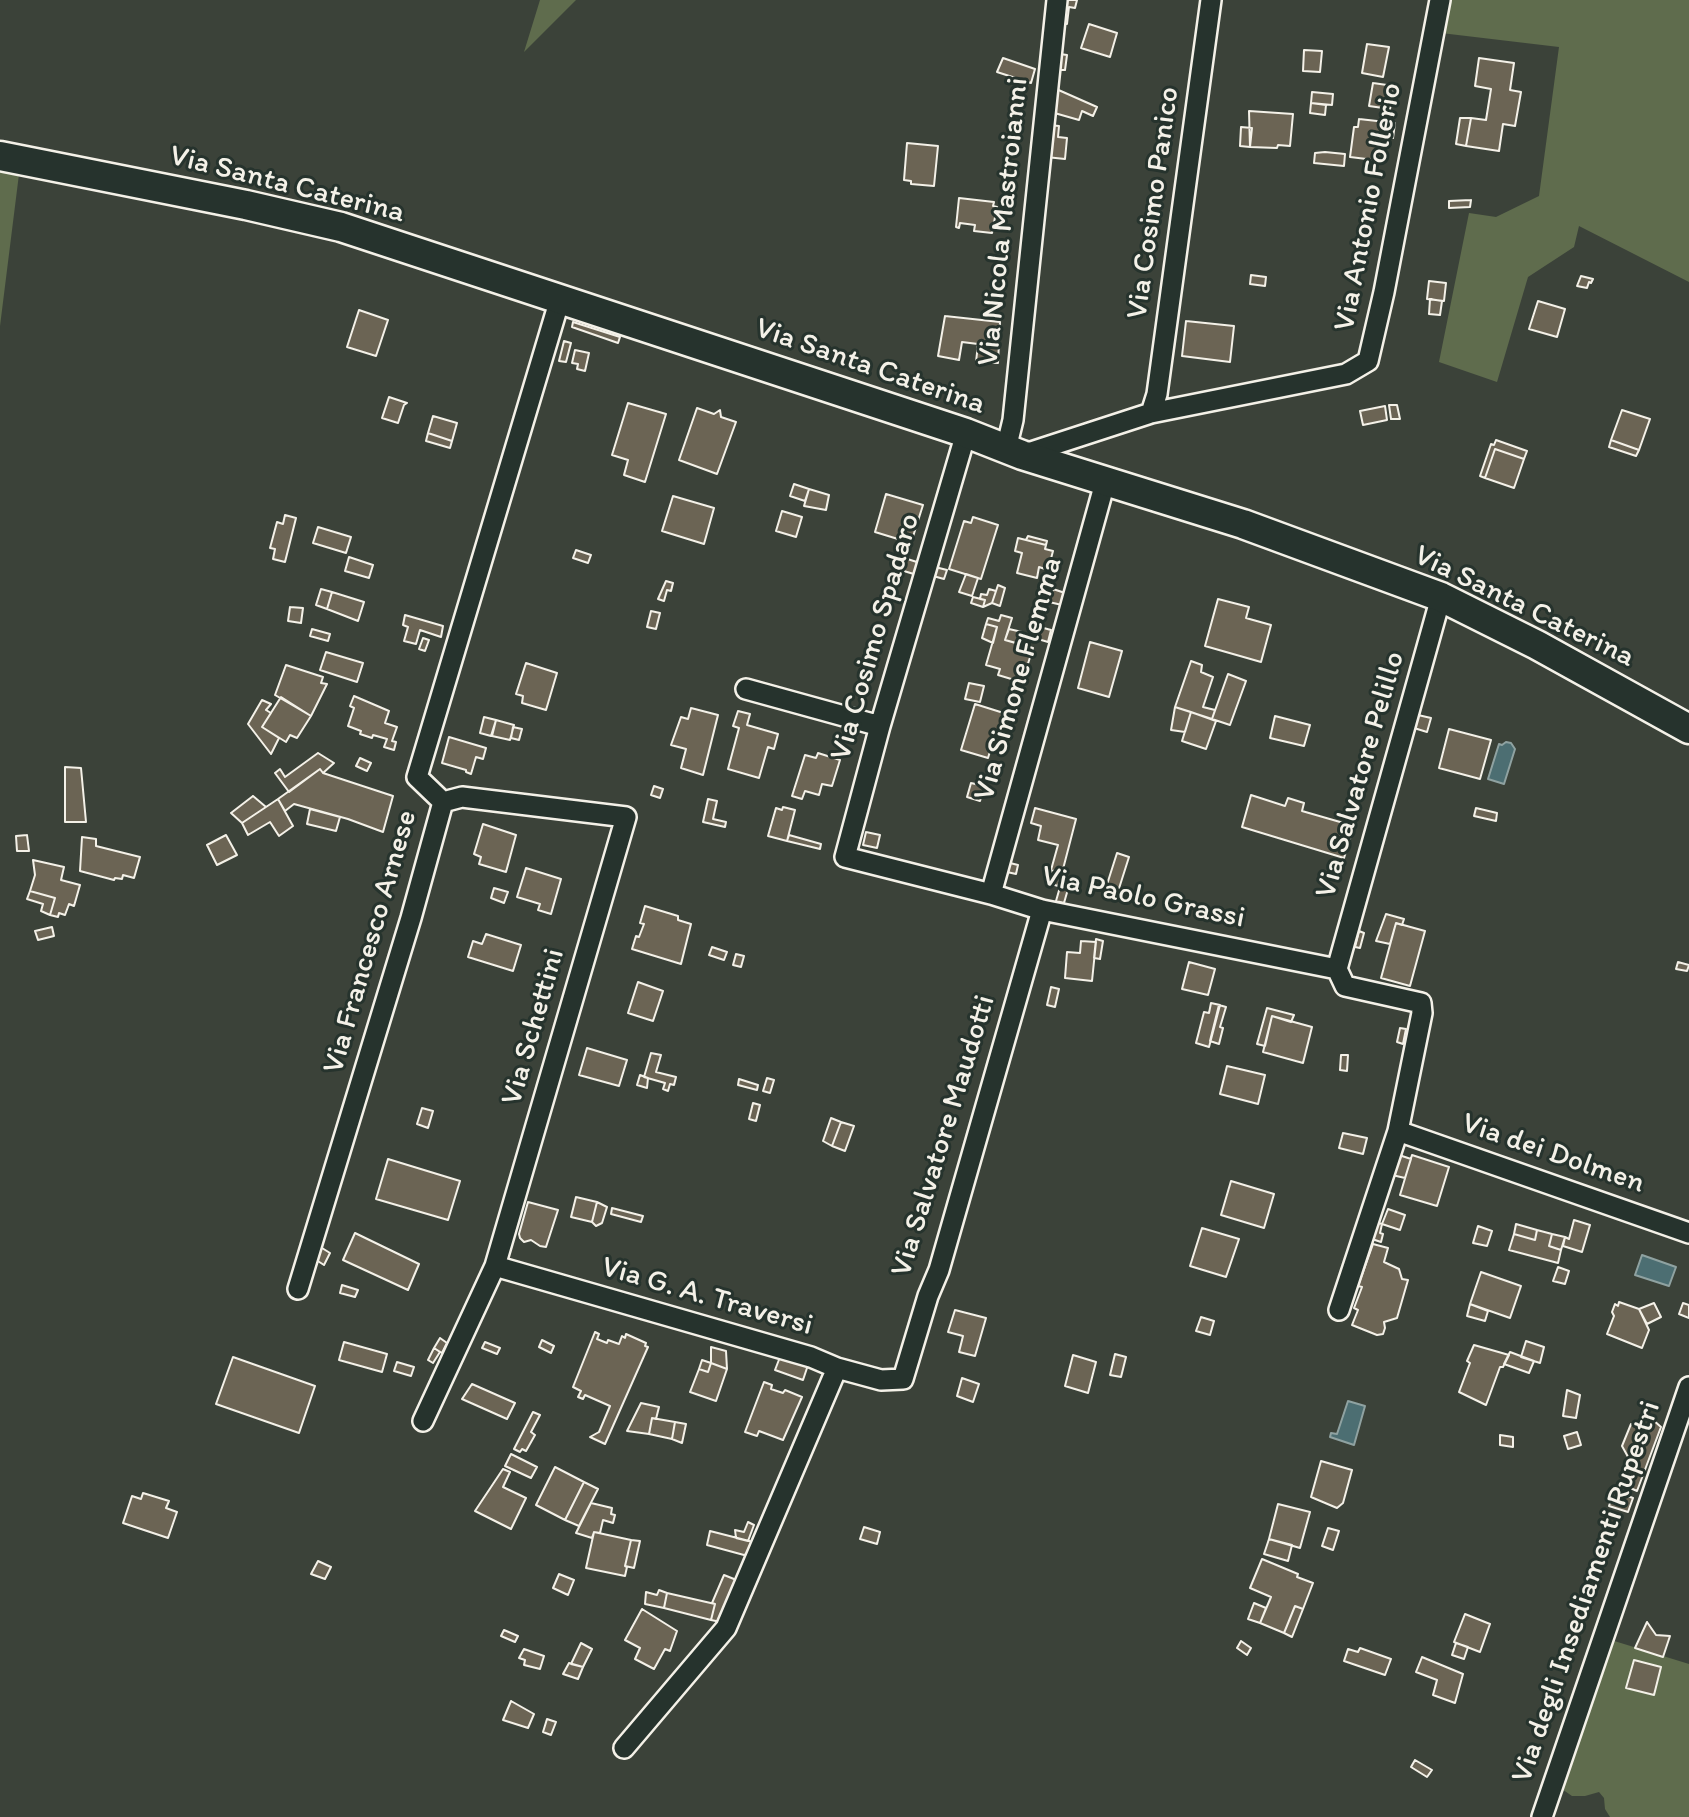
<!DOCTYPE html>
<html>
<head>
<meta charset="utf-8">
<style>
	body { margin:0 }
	canvas { display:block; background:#3b4239 }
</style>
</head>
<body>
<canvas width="1689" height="1817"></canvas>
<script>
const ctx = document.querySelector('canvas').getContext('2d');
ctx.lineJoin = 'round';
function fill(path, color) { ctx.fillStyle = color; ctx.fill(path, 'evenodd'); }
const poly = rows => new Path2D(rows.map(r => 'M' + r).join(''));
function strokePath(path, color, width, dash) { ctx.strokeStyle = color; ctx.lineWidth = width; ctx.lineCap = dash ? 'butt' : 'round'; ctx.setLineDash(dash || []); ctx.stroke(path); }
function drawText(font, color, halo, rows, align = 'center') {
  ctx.font = font + ' Itim,sans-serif'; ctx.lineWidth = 6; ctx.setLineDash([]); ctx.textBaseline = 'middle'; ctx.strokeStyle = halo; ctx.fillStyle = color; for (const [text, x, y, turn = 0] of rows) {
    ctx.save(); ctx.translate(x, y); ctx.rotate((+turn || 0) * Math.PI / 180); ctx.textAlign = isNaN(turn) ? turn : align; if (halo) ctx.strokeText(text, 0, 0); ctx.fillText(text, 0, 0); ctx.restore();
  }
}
fill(poly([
	[540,0,576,0,524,52],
	[1446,0,1689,0,1689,282,1579,226,1574,247,1528,277,1497,382,1439,362,1469,213,1496,217,1539,196,1559,47,1441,33],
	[0,170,19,174,0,326],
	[1611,1640,1689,1664,1689,1817,1610,1817,1605,1809,1604,1798,1599,1792,1585,1796,1572,1796,1559,1787]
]), '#5f6c4d');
const water = poly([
	[1506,742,1511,743,1515,749,1504,784,1488,779,1499,744,1502,745,1506,742],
	[1642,1255,1676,1267,1669,1286,1635,1275,1642,1255],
	[1348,1401,1365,1406,1354,1445,1330,1437,1331,1433,1337,1434,1348,1401]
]);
fill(water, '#4c6e72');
strokePath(water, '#8fa2a1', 2);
const building = poly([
	[1066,0,1077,0,1075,8,1069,7,1067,24,1064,24,1066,0],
	[1089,24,1117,33,1110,57,1081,48,1089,24],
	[1367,44,1389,47,1383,77,1362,73,1367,44],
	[1304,50,1322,51,1320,72,1303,71,1304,50],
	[1060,54,1067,55,1065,70,1059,70,1060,54],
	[1003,58,1035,69,1031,83,997,72,1003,58],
	[1479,58,1514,63,1510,90,1521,92,1515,126,1503,124,1499,151,1466,146,1471,118,1486,120,1491,89,1475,86,1479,58],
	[1373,83,1394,86,1390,109,1369,106,1373,83],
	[1054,88,1097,107,1093,116,1082,111,1079,120,1051,112,1054,88],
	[1312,92,1333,94,1332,105,1311,103,1312,92],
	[1311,103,1326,105,1325,115,1310,113,1311,103],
	[1249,111,1293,114,1290,146,1278,145,1277,148,1250,147,1249,111],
	[1460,118,1471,118,1466,146,1456,144,1460,118],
	[1359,119,1395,123,1393,138,1386,137,1383,161,1350,157,1354,127,1358,127,1359,119],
	[1050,125,1059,126,1058,137,1067,138,1065,159,1046,157,1050,125],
	[1241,127,1252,128,1250,147,1240,146,1241,127],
	[907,143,938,146,934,186,911,184,911,181,904,180,907,143],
	[1325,152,1345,154,1344,166,1314,163,1315,153,1325,152],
	[959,198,994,202,993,206,997,207,992,233,974,231,975,225,960,223,959,228,956,227,959,198],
	[1471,200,1470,207,1449,208,1449,201,1471,200],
	[1251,275,1266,277,1265,286,1250,284,1251,275],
	[1581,276,1593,279,1591,283,1589,282,1587,288,1577,286,1581,276],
	[1429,281,1446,283,1444,301,1427,299,1429,281],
	[1430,299,1442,301,1440,315,1429,314,1430,299],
	[1538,301,1565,309,1557,337,1529,329,1538,301],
	[359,310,388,320,376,356,347,347,359,310],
	[945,316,1000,322,998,363,976,362,978,344,962,342,959,360,938,356,945,316],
	[1186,321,1234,326,1230,362,1182,356,1186,321],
	[573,322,620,337,618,343,572,327,573,322],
	[564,341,571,343,566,362,559,361,564,341],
	[575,350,589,353,585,371,577,369,578,364,572,363,575,350],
	[389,397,407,403,404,405,398,423,382,418,389,397],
	[628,403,666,414,645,482,624,475,628,460,612,455,628,403],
	[1389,405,1397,405,1400,419,1391,419,1389,405],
	[1385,406,1387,420,1363,425,1360,411,1385,406],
	[697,408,714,414,720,410,721,417,736,422,717,474,679,460,697,408],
	[1622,410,1650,419,1639,450,1611,440,1622,410],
	[433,416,457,423,452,441,428,433,433,416],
	[428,433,452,441,450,448,426,441,428,433],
	[1496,440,1527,451,1524,459,1495,449,1485,478,1480,476,1491,444,1494,445,1496,440],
	[1611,440,1639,450,1636,456,1609,447,1611,440],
	[1495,449,1524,459,1514,488,1485,478,1495,449],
	[794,484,809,489,805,501,790,496,794,484],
	[809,489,829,495,826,510,804,506,809,489],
	[886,494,923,505,911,543,875,532,886,494],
	[673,496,714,508,704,544,662,531,673,496],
	[782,511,802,517,796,537,776,531,782,511],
	[285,515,296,518,285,562,273,559,275,549,270,548,277,522,283,524,285,515],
	[973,517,998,525,981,579,949,569,964,521,971,523,973,517],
	[318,527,351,537,346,553,313,543,318,527],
	[1028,536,1047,541,1046,545,1026,540,1028,536],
	[1018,538,1046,545,1045,549,1053,551,1048,570,1039,567,1037,578,1017,573,1022,553,1015,551,1018,538],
	[576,550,591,555,588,563,573,558,576,550],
	[898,556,920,563,917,575,894,568,898,556],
	[349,557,373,565,369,578,345,571,349,557],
	[935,567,947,570,944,579,933,576,935,567],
	[966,574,978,578,972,596,959,592,966,574],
	[666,581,673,583,671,591,667,590,664,601,658,599,666,581],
	[998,585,1005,588,1000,606,992,603,998,585],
	[321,589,332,592,327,609,316,605,321,589],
	[989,589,996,591,992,603,983,607,985,600,980,599,981,594,987,595,989,589],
	[1053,589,1065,593,1062,605,1049,602,1053,589],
	[332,592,364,602,358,621,327,609,332,592],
	[973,597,985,600,983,607,971,603,973,597],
	[1218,599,1249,607,1246,618,1271,625,1261,662,1205,646,1218,599],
	[290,607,303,608,301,623,288,621,290,607],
	[651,611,660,613,656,629,647,627,651,611],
	[405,615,443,626,441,637,420,630,416,644,404,641,408,627,403,625,405,615],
	[1001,615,1012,618,1005,640,1033,648,1024,676,1020,675,1018,681,998,675,1000,669,986,665,997,627,986,624,988,618,999,621,1001,615],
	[986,624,997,627,993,643,982,638,986,624],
	[1040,627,1051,630,1048,642,1038,639,1040,627],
	[312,629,330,634,328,641,310,636,312,629],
	[1009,629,1022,632,1020,644,1005,640,1009,629],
	[423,638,429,640,425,651,419,649,423,638],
	[1090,642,1122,651,1109,697,1078,688,1090,642],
	[326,652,363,663,357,682,320,670,326,652],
	[1191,661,1202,665,1201,672,1213,677,1203,707,1215,710,1212,719,1175,707,1191,661],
	[526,663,557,673,546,710,522,703,523,696,516,694,526,663],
	[286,665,323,677,321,683,327,684,311,716,275,695,286,665],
	[1228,674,1246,681,1230,725,1212,719,1228,674],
	[969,683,984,686,980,702,965,699,969,683],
	[354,696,389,711,385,723,397,727,392,741,396,742,394,750,384,747,387,739,373,735,372,738,360,734,361,731,348,726,354,708,350,706,354,696],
	[281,697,311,716,297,738,290,735,286,742,262,727,281,697],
	[262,700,271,704,266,710,271,713,262,727,279,738,271,754,248,724,262,700],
	[975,704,1010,715,999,751,991,748,988,758,961,750,975,704],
	[1175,707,1191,712,1185,732,1171,730,1175,707],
	[691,708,718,715,703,775,681,768,686,749,671,745,681,717,688,719,691,708],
	[738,711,750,714,747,725,778,734,774,749,768,747,759,778,728,769,739,728,733,726,738,711],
	[1191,712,1216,721,1206,749,1182,741,1191,712],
	[1418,715,1431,718,1427,732,1414,728,1418,715],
	[1275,716,1310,725,1304,746,1270,738,1275,716],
	[484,717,496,720,491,736,480,733,484,717],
	[496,720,514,725,510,740,492,736,496,720],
	[513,727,522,729,519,740,511,738,513,727],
	[1449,729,1491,740,1480,779,1439,768,1449,729],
	[449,737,486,748,483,759,476,757,471,774,466,772,466,770,442,763,449,737],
	[318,753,334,763,323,773,320,769,289,792,275,773,280,769,285,777,318,753],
	[818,753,840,760,832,786,822,784,819,795,805,791,802,799,792,796,805,755,816,758,818,753],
	[360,758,371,763,367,771,356,766,360,758],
	[65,767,81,768,86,822,65,822,65,767],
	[320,769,323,773,393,796,383,832,348,819,294,804,285,811,278,799,320,769],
	[971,783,984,786,980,801,967,797,971,783],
	[654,786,663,789,660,798,651,795,654,786],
	[1251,795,1285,806,1288,798,1304,803,1302,811,1354,826,1344,858,1242,827,1251,795],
	[253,796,266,807,242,823,231,813,253,796],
	[278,799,293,826,279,836,270,822,248,835,242,823,278,799],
	[708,799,717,801,713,819,726,822,725,827,703,822,708,799],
	[783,807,795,810,787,841,768,836,776,808,782,810,783,807],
	[1035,808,1076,819,1062,873,1051,870,1058,845,1038,840,1041,826,1031,823,1035,808],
	[1476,808,1497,813,1496,821,1474,816,1476,808],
	[310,809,340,817,336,831,307,824,310,809],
	[483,824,516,835,506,872,479,864,481,857,474,854,483,824],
	[866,832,880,835,877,848,863,845,866,832],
	[27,835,29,851,17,851,16,836,27,835],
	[226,835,237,855,217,865,207,845,226,835],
	[789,835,821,844,820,849,787,841,789,835],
	[82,837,96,839,96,846,140,857,134,878,123,875,122,879,115,878,114,880,80,871,82,837],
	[1117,853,1129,857,1115,901,1103,897,1117,853],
	[33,860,64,867,61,880,80,885,74,906,69,904,65,915,59,913,58,917,50,915,55,898,30,891,35,875,33,860],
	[1010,863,1018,865,1016,874,1007,872,1010,863],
	[526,868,561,879,551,914,538,910,540,904,517,897,526,868],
	[1051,870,1062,873,1058,886,1048,883,1051,870],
	[1060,887,1068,889,1064,903,1056,901,1060,887],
	[494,888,508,892,504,903,491,898,494,888],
	[30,891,55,898,50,915,41,911,43,904,27,899,30,891],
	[645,906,678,916,678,920,691,924,681,964,632,949,636,936,639,937,644,924,640,923,645,906],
	[1386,914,1404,919,1402,925,1396,923,1390,944,1376,941,1386,914],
	[1396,923,1425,931,1410,986,1381,978,1396,923],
	[52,927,54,936,38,940,35,931,52,927],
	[1359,931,1364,933,1360,948,1355,947,1359,931],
	[486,934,521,945,513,971,468,957,473,941,482,944,486,934],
	[1096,939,1103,941,1100,959,1094,958,1096,939],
	[1081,941,1096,942,1092,981,1065,978,1067,952,1080,953,1081,941],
	[712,947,727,952,724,960,709,955,712,947],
	[736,954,744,956,741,967,733,965,736,954],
	[1189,962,1215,969,1208,995,1182,989,1189,962],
	[1678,962,1689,965,1687,971,1676,969,1678,962],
	[638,982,663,991,653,1021,628,1013,638,982],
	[1051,987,1059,989,1055,1007,1047,1005,1051,987],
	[1211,1003,1220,1005,1209,1047,1196,1043,1204,1012,1209,1013,1211,1003],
	[1219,1005,1226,1007,1220,1027,1223,1028,1219,1044,1210,1041,1219,1005],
	[1267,1008,1294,1015,1291,1022,1272,1016,1265,1046,1257,1044,1267,1008],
	[1272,1016,1312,1027,1303,1063,1263,1052,1272,1016],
	[1400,1028,1406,1029,1403,1044,1397,1042,1400,1028],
	[587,1048,627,1060,619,1086,579,1075,587,1048],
	[651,1053,661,1055,656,1072,676,1077,674,1085,670,1084,668,1091,663,1089,665,1083,644,1077,651,1053],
	[1341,1055,1348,1055,1347,1071,1340,1070,1341,1055],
	[1227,1066,1265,1075,1258,1104,1220,1094,1227,1066],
	[640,1075,648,1078,647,1088,637,1085,640,1075],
	[767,1078,774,1080,770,1093,763,1091,767,1078],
	[739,1079,758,1085,757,1090,738,1085,739,1079],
	[753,1103,760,1105,756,1121,749,1119,753,1103],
	[422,1108,433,1111,428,1128,417,1124,422,1108],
	[831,1118,841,1122,832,1146,823,1141,831,1118],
	[841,1122,854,1126,845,1151,832,1146,841,1122],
	[1343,1133,1367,1138,1363,1154,1339,1148,1343,1133],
	[1399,1155,1411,1159,1405,1178,1392,1175,1399,1155],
	[1412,1155,1449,1167,1437,1206,1400,1195,1412,1155],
	[388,1159,460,1181,448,1220,376,1199,388,1159],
	[1231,1181,1274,1194,1264,1228,1221,1215,1231,1181],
	[576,1197,597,1202,592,1222,571,1217,576,1197],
	[528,1202,558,1210,546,1247,540,1246,531,1240,524,1242,520,1238,519,1234,528,1202],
	[597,1202,607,1207,602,1223,596,1226,592,1222,597,1202],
	[612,1208,643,1216,641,1222,611,1214,612,1208],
	[1388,1209,1405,1215,1400,1230,1382,1224,1388,1209],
	[1574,1220,1590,1225,1582,1252,1563,1246,1565,1237,1569,1239,1574,1220],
	[1374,1222,1382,1224,1380,1233,1383,1234,1381,1242,1369,1238,1374,1222],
	[1516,1224,1537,1230,1535,1240,1514,1234,1516,1224],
	[1478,1226,1492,1231,1487,1246,1473,1243,1478,1226],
	[1202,1228,1239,1239,1226,1277,1190,1266,1202,1228],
	[1537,1230,1552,1234,1549,1246,1561,1250,1558,1263,1509,1250,1514,1234,1535,1240,1537,1230],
	[355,1233,419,1264,408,1290,343,1260,355,1233],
	[1552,1234,1565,1237,1561,1250,1549,1246,1552,1234],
	[314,1243,330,1253,324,1265,310,1256,314,1243],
	[1373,1244,1388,1248,1384,1262,1399,1269,1402,1279,1408,1280,1397,1318,1384,1322,1385,1328,1383,1334,1377,1335,1352,1325,1358,1310,1354,1308,1362,1287,1358,1286,1373,1244],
	[1558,1267,1569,1271,1565,1284,1553,1281,1558,1267],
	[1481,1272,1521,1286,1510,1318,1470,1304,1481,1272],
	[342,1285,358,1290,355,1297,340,1293,342,1285],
	[1619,1302,1639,1309,1649,1330,1642,1348,1607,1334,1614,1316,1612,1312,1615,1304,1618,1306,1619,1302],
	[1654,1303,1661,1317,1647,1324,1639,1309,1654,1303],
	[1683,1303,1689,1305,1689,1318,1679,1314,1683,1303],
	[1470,1304,1488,1311,1485,1321,1467,1316,1470,1304],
	[955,1310,986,1318,975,1356,959,1352,963,1336,948,1332,955,1310],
	[1201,1317,1214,1321,1210,1335,1196,1331,1201,1317],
	[595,1332,599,1334,597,1339,607,1343,608,1340,619,1344,622,1336,625,1338,626,1334,646,1343,645,1346,648,1347,605,1444,590,1437,599,1432,610,1406,585,1395,583,1399,578,1397,581,1391,573,1387,595,1332],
	[440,1338,447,1343,442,1353,434,1348,440,1338],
	[542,1340,554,1346,551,1353,539,1347,542,1340],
	[1526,1341,1544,1347,1540,1363,1521,1357,1526,1341],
	[344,1342,387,1354,382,1372,339,1360,344,1342],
	[485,1342,500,1348,497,1354,482,1348,485,1342],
	[1474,1345,1509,1355,1503,1367,1500,1367,1486,1405,1459,1392,1470,1363,1467,1361,1474,1345],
	[711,1347,726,1351,727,1369,711,1363,711,1347],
	[434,1348,440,1352,433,1363,428,1360,434,1348],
	[1510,1352,1534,1361,1529,1373,1504,1364,1510,1352],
	[1115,1354,1126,1357,1121,1377,1110,1375,1115,1354],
	[1073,1355,1096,1362,1088,1393,1065,1386,1073,1355],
	[233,1357,315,1386,299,1433,216,1404,233,1357],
	[780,1357,808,1365,803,1380,775,1370,780,1357],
	[702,1360,711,1363,708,1372,699,1369,702,1360],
	[397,1362,414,1367,411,1376,394,1371,397,1362],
	[711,1363,727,1369,716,1401,690,1392,699,1369,708,1372,711,1363],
	[962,1378,979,1384,973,1402,957,1396,962,1378],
	[764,1382,772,1385,771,1389,783,1393,785,1390,802,1397,783,1440,759,1431,757,1436,745,1432,764,1382],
	[472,1384,515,1403,507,1419,462,1399,472,1384],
	[1567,1390,1580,1395,1576,1418,1563,1416,1567,1390],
	[641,1403,659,1407,656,1419,652,1418,649,1434,627,1431,641,1403],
	[533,1412,540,1415,531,1432,535,1435,526,1451,522,1449,520,1452,514,1449,533,1412],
	[652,1418,675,1422,672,1439,649,1434,652,1418],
	[1652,1419,1661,1427,1637,1491,1626,1486,1633,1466,1622,1446,1631,1424,1647,1431,1652,1419],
	[675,1422,686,1424,682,1443,672,1439,675,1422],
	[1577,1432,1581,1445,1568,1449,1564,1436,1577,1432],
	[1500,1435,1513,1437,1513,1447,1500,1445,1500,1435],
	[511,1454,537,1467,531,1478,505,1466,511,1454],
	[1321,1461,1352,1470,1343,1503,1337,1508,1311,1497,1321,1461],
	[555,1467,584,1482,565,1520,536,1505,555,1467],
	[503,1469,510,1472,503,1487,526,1498,511,1529,475,1511,503,1469],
	[584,1482,598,1489,579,1526,565,1520,584,1482],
	[1614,1491,1633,1498,1628,1512,1609,1506,1614,1491],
	[143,1493,169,1501,166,1508,177,1512,168,1538,123,1523,132,1496,141,1499,143,1493],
	[591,1503,612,1508,611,1514,615,1515,613,1523,603,1520,600,1533,594,1532,592,1538,576,1533,591,1503],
	[1278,1504,1310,1512,1300,1548,1269,1539,1278,1504],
	[748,1522,754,1525,748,1541,736,1538,735,1530,744,1532,748,1522],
	[864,1527,880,1532,877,1544,860,1539,864,1527],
	[1328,1528,1339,1531,1333,1550,1322,1546,1328,1528],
	[710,1531,757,1543,751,1553,744,1555,707,1545,710,1531],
	[594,1532,631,1540,625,1566,627,1567,625,1576,586,1568,594,1532],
	[1269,1539,1292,1545,1288,1561,1264,1554,1269,1539],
	[631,1540,640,1541,634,1568,625,1566,631,1540],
	[1262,1559,1298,1574,1297,1577,1313,1583,1303,1609,1295,1606,1284,1633,1260,1623,1271,1597,1250,1588,1262,1559],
	[318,1561,331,1567,325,1579,311,1574,318,1561],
	[559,1574,574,1580,568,1595,553,1588,559,1574],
	[724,1575,739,1581,721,1622,711,1620,715,1604,712,1603,724,1575],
	[659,1590,667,1593,664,1608,645,1604,646,1592,657,1595,659,1590],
	[667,1593,715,1604,711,1620,664,1608,667,1593],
	[1254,1603,1266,1608,1260,1623,1248,1619,1254,1603],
	[1295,1606,1303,1609,1292,1637,1284,1633,1295,1606],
	[642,1609,677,1631,670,1651,665,1649,654,1669,635,1659,640,1648,625,1640,642,1609],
	[1465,1614,1490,1624,1480,1652,1454,1642,1465,1614],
	[1647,1622,1656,1635,1670,1636,1663,1657,1635,1648,1647,1622],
	[504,1630,518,1636,515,1642,501,1636,504,1630],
	[1241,1641,1251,1648,1247,1655,1237,1648,1241,1641],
	[581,1643,592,1649,583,1667,571,1664,581,1643],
	[1456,1643,1468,1647,1464,1659,1452,1655,1456,1643],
	[1360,1648,1391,1659,1385,1675,1344,1661,1348,1649,1358,1652,1360,1648],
	[524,1649,544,1656,540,1669,524,1665,525,1660,519,1658,524,1649],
	[1422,1657,1463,1674,1455,1703,1433,1695,1437,1680,1416,1672,1422,1657],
	[1634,1660,1661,1667,1654,1695,1626,1688,1634,1660],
	[569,1663,583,1667,578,1679,563,1674,569,1663],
	[511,1701,534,1714,528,1728,503,1720,511,1701],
	[547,1719,556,1722,551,1735,543,1732,547,1719],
	[1415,1760,1432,1770,1427,1777,1411,1767,1415,1760]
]);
fill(building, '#6b6454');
strokePath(building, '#f4f1e8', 2);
const street = poly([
	[1151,413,1157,394,1211,0],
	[966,433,880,726,845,857,991,894,1042,910,1337,969,1345,986,1421,1003,1422,1013,1398,1131,1339,1310],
	[1006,449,1013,420,1057,0],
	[1022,455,1151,413,1346,374,1368,361,1384,292,1440,0],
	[746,689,880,726],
	[991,894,1106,479],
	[1337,969,1441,597],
	[1398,1131,1689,1233],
	[495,1266,811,1357,837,1368,881,1380,903,1379,928,1296,939,1270,1042,910],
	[298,1289,411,918,443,802,417,777,560,299],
	[423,1421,495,1266,626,817,462,797,443,802],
	[624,1748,726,1628,837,1368],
	[1542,1817,1689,1387]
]);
const secondary = poly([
	[0,156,246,205,341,227,966,433,1022,455,1243,524,1441,597,1537,645,1689,729]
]);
strokePath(street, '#f4f1e8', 24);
strokePath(secondary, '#f4f1e8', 33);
strokePath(street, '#26332d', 19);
strokePath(secondary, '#26332d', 28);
drawText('30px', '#f4f1e8', '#26332d', [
	["Via Santa Caterina",287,185,14],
	["Via Cosimo Panico",1154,203,-82],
	["Via Antonio Follerio",1369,207,-79],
	["Via Nicola Mastroianni",1004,222,-84],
	["Via Santa Caterina",870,367,19],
	["Via Santa Caterina",1524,607,26],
	["Via Cosimo Spadaro",876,637,-74],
	["Via Simone Flemma",1019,679,-74],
	["Via Salvatore Pelillo",1361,775,-74],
	["Via Paolo Grassi",1143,898,12],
	["Via Francesco Arnese",371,942,-74],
	["Via Schettini",534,1027,-74],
	["Via Salvatore Maudotti",944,1136,-73],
	["Via dei Dolmen",1553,1154,19],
	["Via G. A. Traversi",707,1297,16],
	["Via degli Insediamenti Rupestri",1587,1592,-71]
]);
</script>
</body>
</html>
